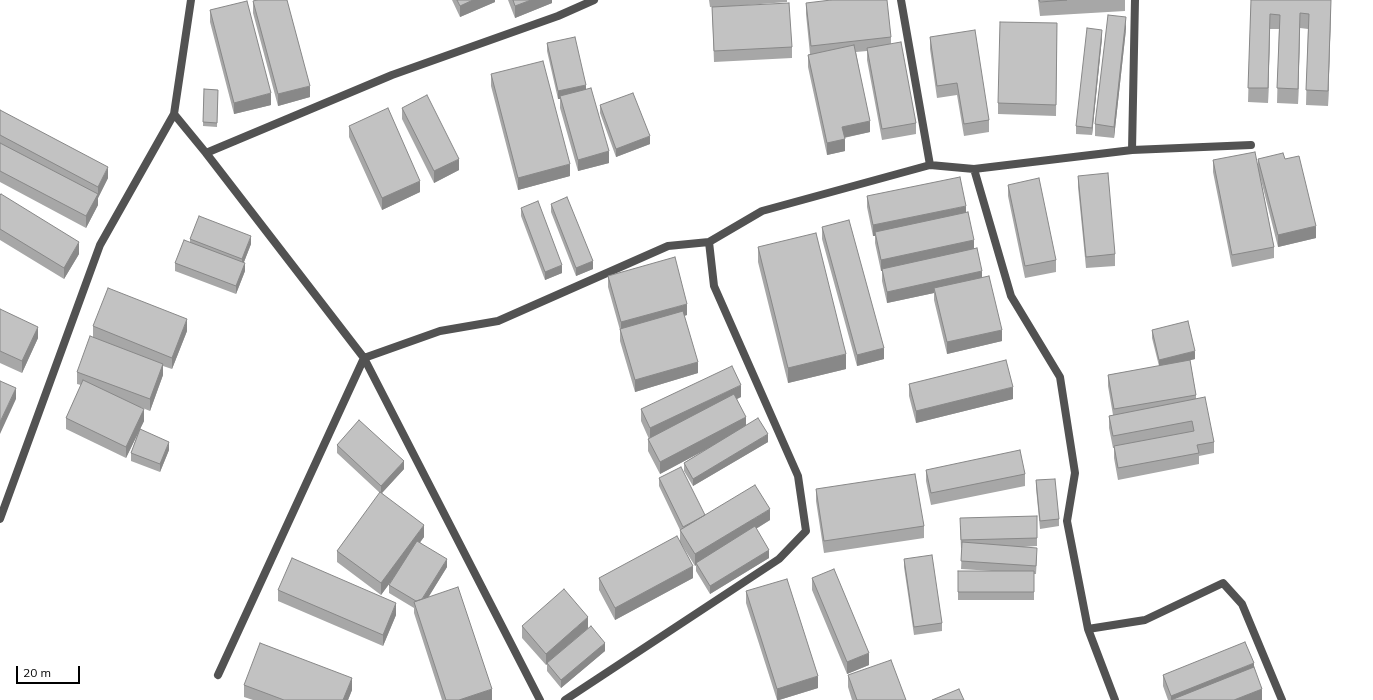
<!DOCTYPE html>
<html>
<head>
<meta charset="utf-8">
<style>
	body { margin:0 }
	#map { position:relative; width:1373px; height:700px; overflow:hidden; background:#fff; font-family:Mulish,sans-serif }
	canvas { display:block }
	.scale { position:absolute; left:16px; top:666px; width:64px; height:18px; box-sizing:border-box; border:2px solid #000; border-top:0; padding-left:5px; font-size:12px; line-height:14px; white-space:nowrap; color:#000; -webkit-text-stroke:3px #fff; paint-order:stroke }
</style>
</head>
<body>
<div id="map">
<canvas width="1373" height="700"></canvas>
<div class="scale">20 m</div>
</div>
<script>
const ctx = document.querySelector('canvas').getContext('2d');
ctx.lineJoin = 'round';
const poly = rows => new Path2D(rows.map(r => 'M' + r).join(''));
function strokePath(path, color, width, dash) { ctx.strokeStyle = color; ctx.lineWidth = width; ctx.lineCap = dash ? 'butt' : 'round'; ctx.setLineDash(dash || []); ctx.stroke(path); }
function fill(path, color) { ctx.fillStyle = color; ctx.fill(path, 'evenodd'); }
strokePath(poly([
	[901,0,930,165,974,169,1011,296,1060,377,1075,473,1067,521,1088,629,1115,700],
	[174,114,206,153,364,358,540,700],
	[1132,150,1135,0],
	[206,153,392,75,558,16,594,0],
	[974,169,1132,150,1251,145],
	[0,519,100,245,174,114,191,0],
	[1088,629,1145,620,1223,583,1242,604,1282,700],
	[218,675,364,358,440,331,498,321,668,246,709,242],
	[565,700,779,559,806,531,798,476,714,286,709,242,762,211,930,165]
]), '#525252', 8);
fill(poly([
	[452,0,495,0,495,2,460,17],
	[508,0,552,0,552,3,515,18],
	[709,0,787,0,787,2,735,6,792,47,792,58,714,62,712,7,710,7],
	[1038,0,1125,0,1125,11,1040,16],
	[1251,0,1331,10,1328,106,1306,105,1308,29,1300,28,1298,104,1277,103,1279,29,1270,29,1268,103,1248,102],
	[253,1,310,97,278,106,253,13],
	[806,3,891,37,891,44,916,123,916,134,882,140,867,60,867,51,856,52,870,132,844,138,845,151,827,155,808,67,808,55,810,54,806,14],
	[210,10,271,105,234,114,210,22],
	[1057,23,1056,116,998,114,998,103],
	[1126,29,1114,138,1095,136,1095,124],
	[930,37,989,120,989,132,964,136,957,95,937,98,930,49],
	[1102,38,1092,135,1076,134,1076,126],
	[547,43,586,89,609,163,578,171,560,108,560,99,558,99,547,51],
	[491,74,570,176,518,190,491,86],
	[204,89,218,90,217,127,203,126],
	[600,105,650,144,616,157,600,113],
	[402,108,459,170,434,183,402,119],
	[0,110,108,178,98,198,98,205,86,228,0,182],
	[349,126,420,192,382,210,349,137],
	[1258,159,1285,159,1316,238,1278,247,1260,176,1274,247,1274,258,1232,267,1213,172,1213,160,1258,169],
	[1078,176,1115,254,1115,266,1086,268,1078,187],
	[1008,185,1056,260,1056,272,1025,278,1008,196],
	[0,195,79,254,64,279,0,240],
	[867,196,966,213,974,249,982,277,1002,341,947,354,934,300,934,293,887,303,882,281,882,271,881,271,875,243,875,236,873,236,867,207],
	[551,204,593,269,576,276,551,212],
	[521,208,562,273,545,280,521,216],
	[822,227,884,359,857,366,822,239],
	[190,239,251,244,244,262,245,271,236,294,175,271,175,263,190,242],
	[758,247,846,369,788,383,758,262],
	[608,276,687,315,684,316,698,373,635,392,620,341,620,330,608,287],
	[0,309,38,338,22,373,0,363],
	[93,326,187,331,172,369,163,366,163,375,150,411,140,407,144,421,140,429,169,450,160,472,131,461,131,453,138,433,126,458,66,429,66,418,81,385,77,384,77,372,93,337],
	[1152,330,1195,359,1190,360,1196,395,1196,399,1214,442,1214,453,1199,456,1199,464,1118,480,1114,458,1114,448,1113,448,1109,428,1109,416,1113,415,1108,386,1108,375,1159,366,1152,338],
	[909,384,1013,399,916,423,909,396],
	[741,397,737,399,746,426,768,442,693,486,684,471,684,463,707,449,660,474,648,451,648,439,649,439,641,421,641,409],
	[337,445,404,469,382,493,424,537,420,542,447,567,428,597,492,700,442,700,414,613,414,608,389,593,389,585,394,577,381,595,337,562,337,551,380,493,337,453],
	[926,470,1025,474,1025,486,931,505,926,481],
	[659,478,705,515,770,520,756,529,769,558,710,594,696,571,696,565,695,566,680,542,680,530,659,486],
	[1036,480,1059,519,1059,526,1040,529,1036,488],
	[816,489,924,526,924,538,824,553,816,501],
	[1037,516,1037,546,1023,547,1037,556,1036,574,1034,574,1034,600,958,600,958,571,992,571,961,569,962,548,961,548,960,526],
	[904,559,942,623,942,631,914,635,904,567],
	[599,578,693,578,615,620,599,590],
	[812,578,869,665,847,674,812,590],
	[278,590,396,615,383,646,278,601],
	[746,591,818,688,779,700,777,700,746,603],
	[522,626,588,628,605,651,561,688,547,671,547,664,546,665,522,638],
	[1254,668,1262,700,1168,700,1163,686,1163,675],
	[848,675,906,700,852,700,848,687],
	[244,685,352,690,348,700,253,700,244,697]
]), '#a7a7a7');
fill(poly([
	[473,0,495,0,495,2,460,17,460,6],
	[531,0,552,0,552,3,515,18,515,6],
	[1331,0,1331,10,1328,106,1328,91],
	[1300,13,1300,28,1298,104,1298,89],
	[1270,14,1270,29,1268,103,1268,88],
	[1126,17,1126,29,1114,138,1114,127],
	[1102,30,1102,38,1092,135,1092,128],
	[586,85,586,93,560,96,560,99,558,99,558,91],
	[310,86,310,97,278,106,278,94],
	[271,93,271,105,234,114,234,103],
	[870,121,870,132,842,138,842,127],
	[650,136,650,144,616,157,616,149],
	[845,139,845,151,827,155,827,143],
	[609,151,609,163,578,171,578,160],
	[459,159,459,170,434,183,434,171],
	[570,164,570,176,518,190,518,178],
	[108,167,108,178,98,198,98,187],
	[420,181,420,192,382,210,382,198],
	[98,194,98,205,86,228,86,216],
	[966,206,966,217,875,232,875,236,873,236,873,225],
	[1316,226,1316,238,1278,247,1278,235],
	[251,236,251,244,242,267,242,259],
	[974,240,974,252,882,269,882,271,881,271,881,260],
	[79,242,79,254,64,279,64,268],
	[593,261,593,269,576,276,576,268],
	[245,263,245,271,236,294,236,286],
	[562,265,562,273,545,280,545,272],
	[982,271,982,282,934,288,934,293,887,303,887,292],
	[687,304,687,315,621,333,621,322],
	[187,319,187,331,172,369,172,358],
	[38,327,38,338,22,373,22,361],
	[1002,330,1002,341,947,354,947,342],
	[884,348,884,359,857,366,857,355],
	[1195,351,1195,359,1159,368,1159,360],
	[846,354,846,369,788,383,788,368],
	[698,362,698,373,635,392,635,380],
	[163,364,163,375,150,411,150,399],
	[741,385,741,397,650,440,650,428],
	[1013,387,1013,399,916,423,916,411],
	[16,388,16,399,0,434,0,422],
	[144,409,144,421,126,458,126,447],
	[746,417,746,428,660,474,660,462],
	[768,434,768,442,693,486,693,479],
	[169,442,169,450,160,472,160,464],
	[404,461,404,469,381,494,381,486],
	[770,509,770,520,697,565,696,563,696,565,695,566,695,554],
	[424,525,424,537,381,595,381,583],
	[769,550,769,558,710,594,710,586],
	[447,559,447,567,420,611,420,603],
	[693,566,693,578,615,620,615,608],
	[396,603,396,615,383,646,383,635],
	[588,617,588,628,547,663,547,664,546,665,546,654],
	[605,643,605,651,561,688,561,680],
	[869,653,869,665,847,674,847,662],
	[1254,663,1254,675,1171,700,1171,696],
	[818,676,818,688,779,700,777,700,777,689],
	[352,678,352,690,348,700,343,700],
	[492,689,492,700,459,700],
	[1262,689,1262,700,1234,700]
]), '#888');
const building = poly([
	[257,0,287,0,310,86,278,94,253,1,257,0],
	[457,0,473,0,460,6,457,0],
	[513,0,531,0,515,6,513,0],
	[831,0,887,0,891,37,811,46,806,3,831,0],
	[1039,0,1067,0,1040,2,1039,0],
	[1251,0,1331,0,1328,91,1306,90,1309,14,1300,13,1298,89,1277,88,1280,15,1270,14,1268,88,1248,88,1251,0],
	[247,1,271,93,234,103,210,10,247,1],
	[789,3,792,47,714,51,712,7,789,3],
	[1108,15,1126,17,1114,127,1095,124,1108,15],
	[1000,22,1057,23,1056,105,998,103,1000,22],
	[1087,28,1102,30,1092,128,1076,126,1087,28],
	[975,30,989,120,964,124,957,83,937,86,930,37,975,30],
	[575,37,586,85,558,91,547,43,575,37],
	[901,42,916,123,882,129,867,48,901,42],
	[854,45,870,121,842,127,845,139,827,143,808,55,854,45],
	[543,61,570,164,518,178,491,74,543,61],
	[591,88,609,151,578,160,560,96,591,88],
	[204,89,218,90,217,123,203,122,204,89],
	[633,93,650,136,616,149,600,105,633,93],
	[427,95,459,159,434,171,402,108,427,95],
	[388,108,420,181,382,198,349,126,388,108],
	[0,110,108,167,98,187,0,135,0,110],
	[0,143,98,194,86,216,0,171,0,143],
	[1255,152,1274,247,1232,255,1213,160,1255,152],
	[1283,153,1285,159,1299,156,1316,226,1278,235,1258,159,1283,153],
	[1108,173,1115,254,1086,257,1078,176,1108,173],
	[960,177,966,206,873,225,867,196,960,177],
	[1039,178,1056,260,1025,266,1008,185,1039,178],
	[1,194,79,242,64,268,0,229,0,195,1,194],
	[567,197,593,261,576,268,551,204,567,197],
	[538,201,562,265,545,272,521,208,538,201],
	[968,212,974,240,881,260,875,232,968,212],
	[199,216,251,236,242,259,190,239,199,216],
	[849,220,884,348,857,355,822,227,849,220],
	[816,233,846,354,788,368,758,247,816,233],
	[184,240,245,263,236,286,175,263,184,240],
	[977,248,982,271,887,292,882,269,977,248],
	[675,257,687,304,621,322,608,276,675,257],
	[989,276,1002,330,947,342,934,288,989,276],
	[108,288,187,319,172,358,93,326,108,288],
	[0,309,38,327,22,361,0,351,0,309],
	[683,311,698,362,635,380,620,329,683,311],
	[1188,321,1195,351,1159,360,1152,330,1188,321],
	[90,336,163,364,150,399,77,372,90,336],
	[1006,360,1013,387,916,411,909,384,1006,360],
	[1190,360,1196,395,1114,409,1108,375,1190,360],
	[732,366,741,385,650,428,641,409,732,366],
	[83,380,144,409,126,447,66,418,83,380],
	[0,381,16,388,0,422,0,381],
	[734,394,746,417,660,462,648,439,734,394],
	[1205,397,1214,442,1197,445,1199,453,1118,468,1114,446,1194,431,1192,421,1113,436,1109,416,1205,397],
	[758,418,768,434,693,479,684,463,758,418],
	[359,420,404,461,381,486,337,445,359,420],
	[140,429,169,442,160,464,131,453,140,429],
	[1020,450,1025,474,931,493,926,470,1020,450],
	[681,467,705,515,696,520,683,527,659,478,681,467],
	[915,474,924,526,824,541,816,489,915,474],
	[1055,479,1059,519,1040,521,1036,480,1055,479],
	[755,485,770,509,695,554,680,530,755,485],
	[380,492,424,525,381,583,337,551,380,492],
	[1037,516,1037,538,961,540,960,518,1037,516],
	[755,526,769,550,710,586,696,563,755,526],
	[677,536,693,566,615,608,599,578,677,536],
	[417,541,447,559,422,599,416,601,389,585,417,541],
	[962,542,1037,548,1036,566,961,561,962,542],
	[932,555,942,623,914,627,904,559,932,555],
	[292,558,396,603,383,635,278,590,292,558],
	[834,569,869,653,847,662,812,578,834,569],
	[958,571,1034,571,1034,592,958,592,958,571],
	[787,579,818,676,777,689,746,591,787,579],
	[458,587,492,689,459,700,446,700,414,602,458,587],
	[564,589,588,617,546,654,522,626,564,589],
	[591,626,605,643,561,680,547,663,591,626],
	[1245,642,1254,663,1171,696,1163,675,1245,642],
	[260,643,352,678,343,700,284,700,244,685,260,643],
	[891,660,906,700,857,700,848,675,891,660],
	[1254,667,1262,689,1234,700,1171,700,1254,667],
	[959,689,964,700,932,700,959,689]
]);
fill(building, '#c2c2c2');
strokePath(building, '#888', 1);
</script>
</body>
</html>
